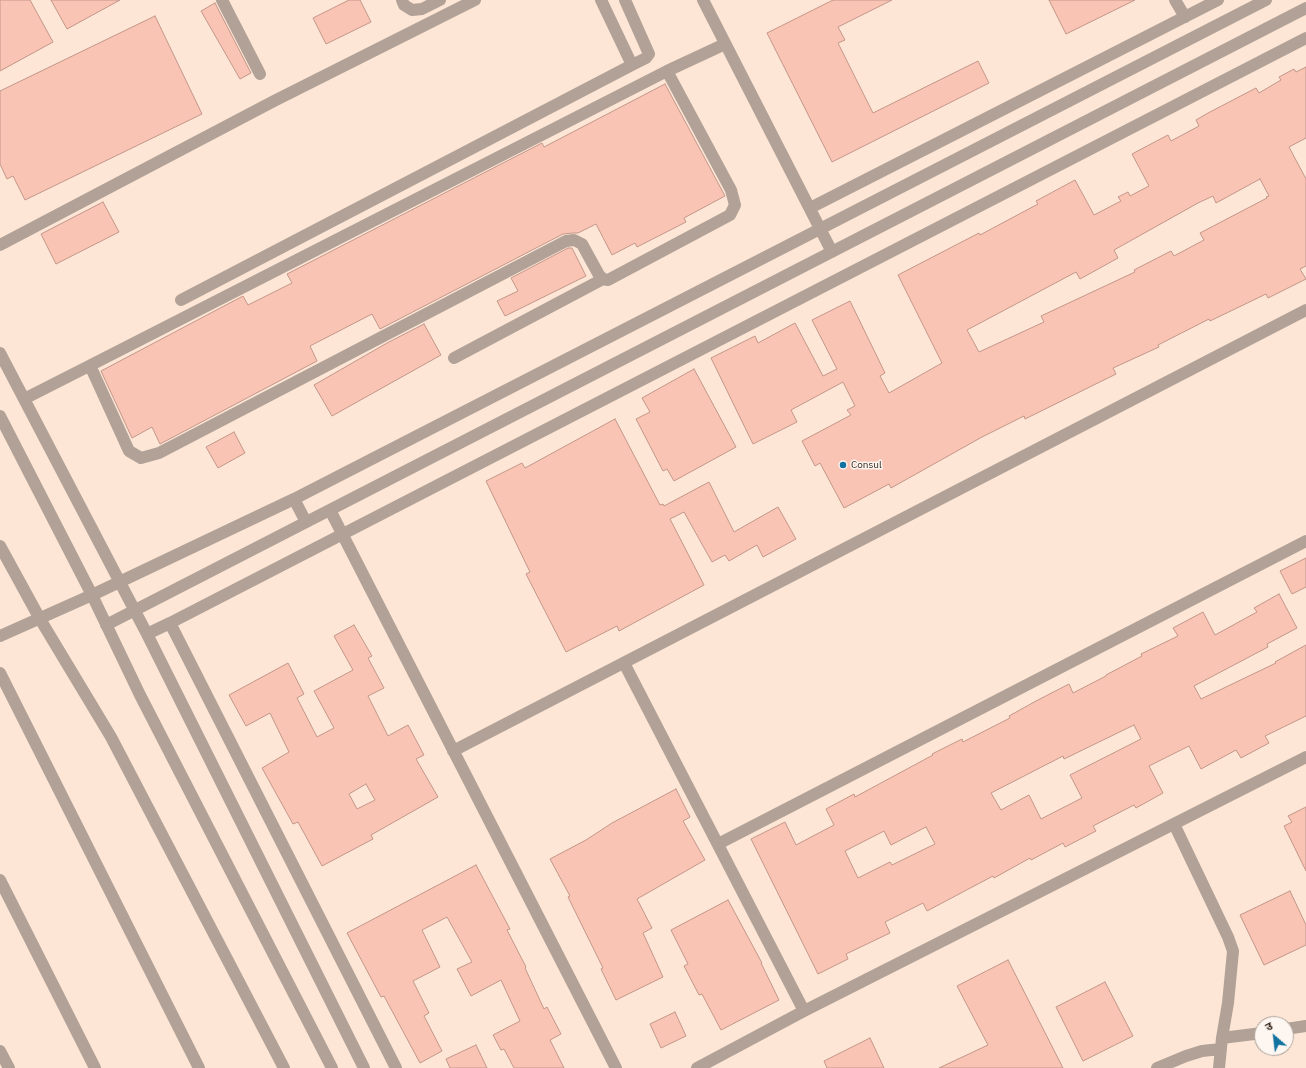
<!DOCTYPE html>
<html>
<head>
<meta charset="utf-8">
<style>
	body { margin:0 }
	#map { position:relative; width:1306px; height:1068px; overflow:hidden; background:#fde6d5; font-family:"IBM Plex Sans","Noto Sans Devanagari",sans-serif }
	canvas { display:block }
	.north { position:absolute; left:1254px; top:1016px; width:40px; height:40px; box-sizing:border-box; background:#fef6f1; border:1px solid #aaa099; border-radius:50%; rotate:332deg; font-size:11px; font-weight:700; line-height:16px; text-align:center; color:#2c1e14 }
	.north::after { content:''; display:block; margin:auto; width:14px; height:18px; background:#1272a0; clip-path:polygon(50% 0,100% 100%,50% 72%,0 100%) }
</style>
</head>
<body>
<div id="map">
<canvas width="1306" height="1068"></canvas>
<div class="north">उ</div>
</div>
<script>
const ctx = document.querySelector('canvas').getContext('2d');
ctx.lineJoin = 'round';
function fill(path, color) { ctx.fillStyle = color; ctx.fill(path, 'evenodd'); }
const poly = rows => new Path2D(rows.map(r => 'M' + r).join(''));
function strokePath(path, color, width, dash) { ctx.strokeStyle = color; ctx.lineWidth = width; ctx.lineCap = dash ? 'butt' : 'round'; ctx.setLineDash(dash || []); ctx.stroke(path); }
function drawText(font, color, halo, rows, align = 'center') {
  ctx.font = font + ' "IBM Plex Sans",sans-serif'; ctx.lineWidth = 3; ctx.setLineDash([]); ctx.textBaseline = 'middle'; ctx.strokeStyle = halo; ctx.fillStyle = color; for (const [text, x, y, turn = 0] of rows) {
    ctx.save(); ctx.translate(x, y); ctx.rotate((+turn || 0) * Math.PI / 180); ctx.textAlign = isNaN(turn) ? turn : align; if (halo) ctx.strokeText(text, 0, 0); ctx.fillText(text, 0, 0); ctx.restore();
  }
}
const building = poly([
	[0,0,30,0,53,42,0,71,0,0],
	[51,0,120,0,67,29,51,0],
	[349,0,360,0,371,22,326,44,313,18,349,0],
	[833,0,892,0,838,27,845,40,838,43,873,113,978,61,989,83,832,162,767,33,833,0],
	[1049,0,1135,0,1066,34,1049,0],
	[215,3,251,73,240,79,201,11,215,3],
	[155,16,202,114,25,200,13,176,7,179,0,164,0,91,155,16],
	[1306,67,1306,138,1289,147,1306,179,1306,266,1300,269,1306,279,1268,298,1266,294,1210,321,1209,319,1158,345,1159,347,1113,368,1116,374,1025,419,1024,416,982,437,891,488,889,484,844,508,820,463,815,466,802,441,851,415,847,410,855,406,843,382,791,410,797,422,753,444,711,358,755,336,758,343,795,323,823,376,837,369,812,320,850,301,885,373,880,376,889,393,942,363,898,275,979,233,980,235,1038,204,1036,201,1075,180,1094,215,1121,201,1118,197,1128,192,1130,196,1149,186,1132,154,1168,135,1171,141,1199,126,1196,120,1208,113,1256,88,1259,93,1281,80,1279,77,1294,69,1296,72,1306,67],
	[1260,179,1269,196,1266,197,1267,198,1200,233,1204,240,1174,256,1171,251,1134,270,1135,272,1041,316,1044,322,979,352,967,330,1076,272,1080,279,1118,258,1114,250,1198,203,1213,196,1216,203,1260,179],
	[665,84,725,196,684,218,686,222,637,247,635,243,612,255,596,224,578,233,573,233,563,234,380,329,372,314,310,346,317,361,160,444,152,427,132,438,101,371,243,296,248,305,292,283,287,274,542,143,544,147,665,84],
	[103,202,119,232,56,264,41,234,103,202],
	[568,248,572,248,586,276,505,316,497,301,518,291,511,278,568,248],
	[424,324,441,355,332,416,314,385,387,343,424,324],
	[694,369,736,447,674,481,667,469,663,471,636,419,650,412,642,398,694,369],
	[615,419,660,505,663,504,664,506,709,482,734,532,778,507,796,539,763,557,757,545,729,561,725,555,712,562,684,512,670,519,704,585,619,631,617,626,566,652,526,574,530,572,486,481,522,463,525,468,615,419],
	[234,432,245,453,218,468,206,447,234,432],
	[1306,558,1306,587,1292,594,1280,571,1306,558],
	[1279,594,1297,628,1267,644,1268,647,1194,686,1201,699,1276,663,1275,662,1306,645,1306,716,1265,736,1269,743,1241,758,1236,750,1201,769,1189,746,1149,766,1163,793,1136,808,1134,805,1093,826,1096,831,1065,847,1063,843,1031,860,1030,858,994,878,993,876,927,911,923,903,885,922,890,933,846,954,848,959,818,974,751,839,785,822,796,845,834,825,826,809,854,794,855,797,933,755,932,754,962,739,963,742,1010,718,1009,716,1036,701,1069,684,1073,693,1106,676,1106,675,1142,656,1141,654,1178,636,1173,628,1203,612,1215,635,1257,612,1254,608,1279,594],
	[1134,725,1141,739,1070,775,1082,798,1041,819,1029,795,1001,810,991,793,1063,756,1064,759,1134,725],
	[926,827,935,844,892,865,890,862,858,878,845,851,884,831,891,845,926,827],
	[354,625,372,656,368,658,384,688,368,696,388,736,408,725,424,755,416,759,438,797,371,835,373,839,322,866,298,822,293,824,262,768,289,752,270,713,246,726,229,695,288,663,304,694,297,698,317,737,334,728,314,691,353,670,334,636,354,625],
	[366,784,375,800,357,809,349,794,366,784],
	[676,789,690,817,683,821,705,860,637,899,652,928,643,933,663,977,616,1000,601,969,603,968,568,897,570,896,550,859,586,840,612,823,676,789],
	[1306,807,1306,871,1284,826,1292,822,1288,816,1306,807],
	[476,865,510,929,507,930,526,967,525,968,544,1009,547,1007,561,1034,550,1040,564,1068,514,1068,504,1049,501,1050,493,1035,520,1021,501,980,471,996,457,969,472,962,447,917,422,930,440,967,413,981,429,1013,424,1016,442,1051,420,1063,384,996,381,997,347,933,476,865],
	[1290,891,1306,925,1306,945,1264,965,1240,915,1290,891],
	[728,900,762,963,761,963,779,1000,721,1030,702,994,699,995,684,966,688,964,671,930,728,900],
	[1008,960,1063,1068,939,1068,988,1045,957,986,1008,960],
	[1105,982,1133,1036,1083,1061,1056,1007,1105,982],
	[675,1012,686,1036,661,1048,650,1024,675,1012],
	[870,1038,884,1068,827,1068,824,1061,870,1038],
	[476,1045,487,1068,450,1068,446,1059,476,1045]
]);
fill(building, '#fac4b5');
strokePath(building, '#c29689', 1);
strokePath(poly([
	[222,0,260,74],
	[402,0,404,5,412,10,422,9,440,0],
	[625,0,649,54,646,58,632,65],
	[703,0,832,252],
	[1175,0,1185,17],
	[810,208,1218,0],
	[0,245,274,101,475,0],
	[181,300,632,65,601,0],
	[0,353,147,634,364,1068],
	[454,358,603,279],
	[89,366,667,71],
	[24,399,89,366,93,372,129,451,141,458,159,453,566,241,574,240,582,244,599,275,603,279,608,280,730,215,735,205,731,190,667,71,725,44],
	[0,416,92,595,140,695,332,1068],
	[294,499,306,522],
	[330,510,616,1068],
	[0,546,40,619,111,737,284,1068],
	[170,623,396,1068],
	[106,625,1306,8],
	[147,634,170,623,1306,38],
	[0,636,92,595,294,499,1266,0],
	[624,663,804,1011],
	[0,673,199,1068],
	[453,751,1306,310],
	[1174,824,1228,937,1233,951,1228,1003,1222,1038,1219,1068],
	[718,844,1306,541],
	[0,880,95,1068],
	[1286,1029,1306,1026],
	[1222,1038,1262,1033],
	[0,1051,9,1068],
	[697,1068,804,1011,1306,757],
	[1157,1068,1186,1056,1202,1051,1221,1049]
]), '#b2a196', 12);
for (const [x, y, r, color] of [
	[843,465,4,"#1272a0"]
]) { const dot = new Path2D(); dot.arc(x, y, r, 0, 2 * Math.PI); ctx.fillStyle = color; ctx.fill(dot); strokePath(dot, '#fef6f1', 1.5); }
drawText('10px', '#2c1e14', '#fef6f1', [
	["Consul",851,465]
], 'left');
</script>
</body>
</html>
